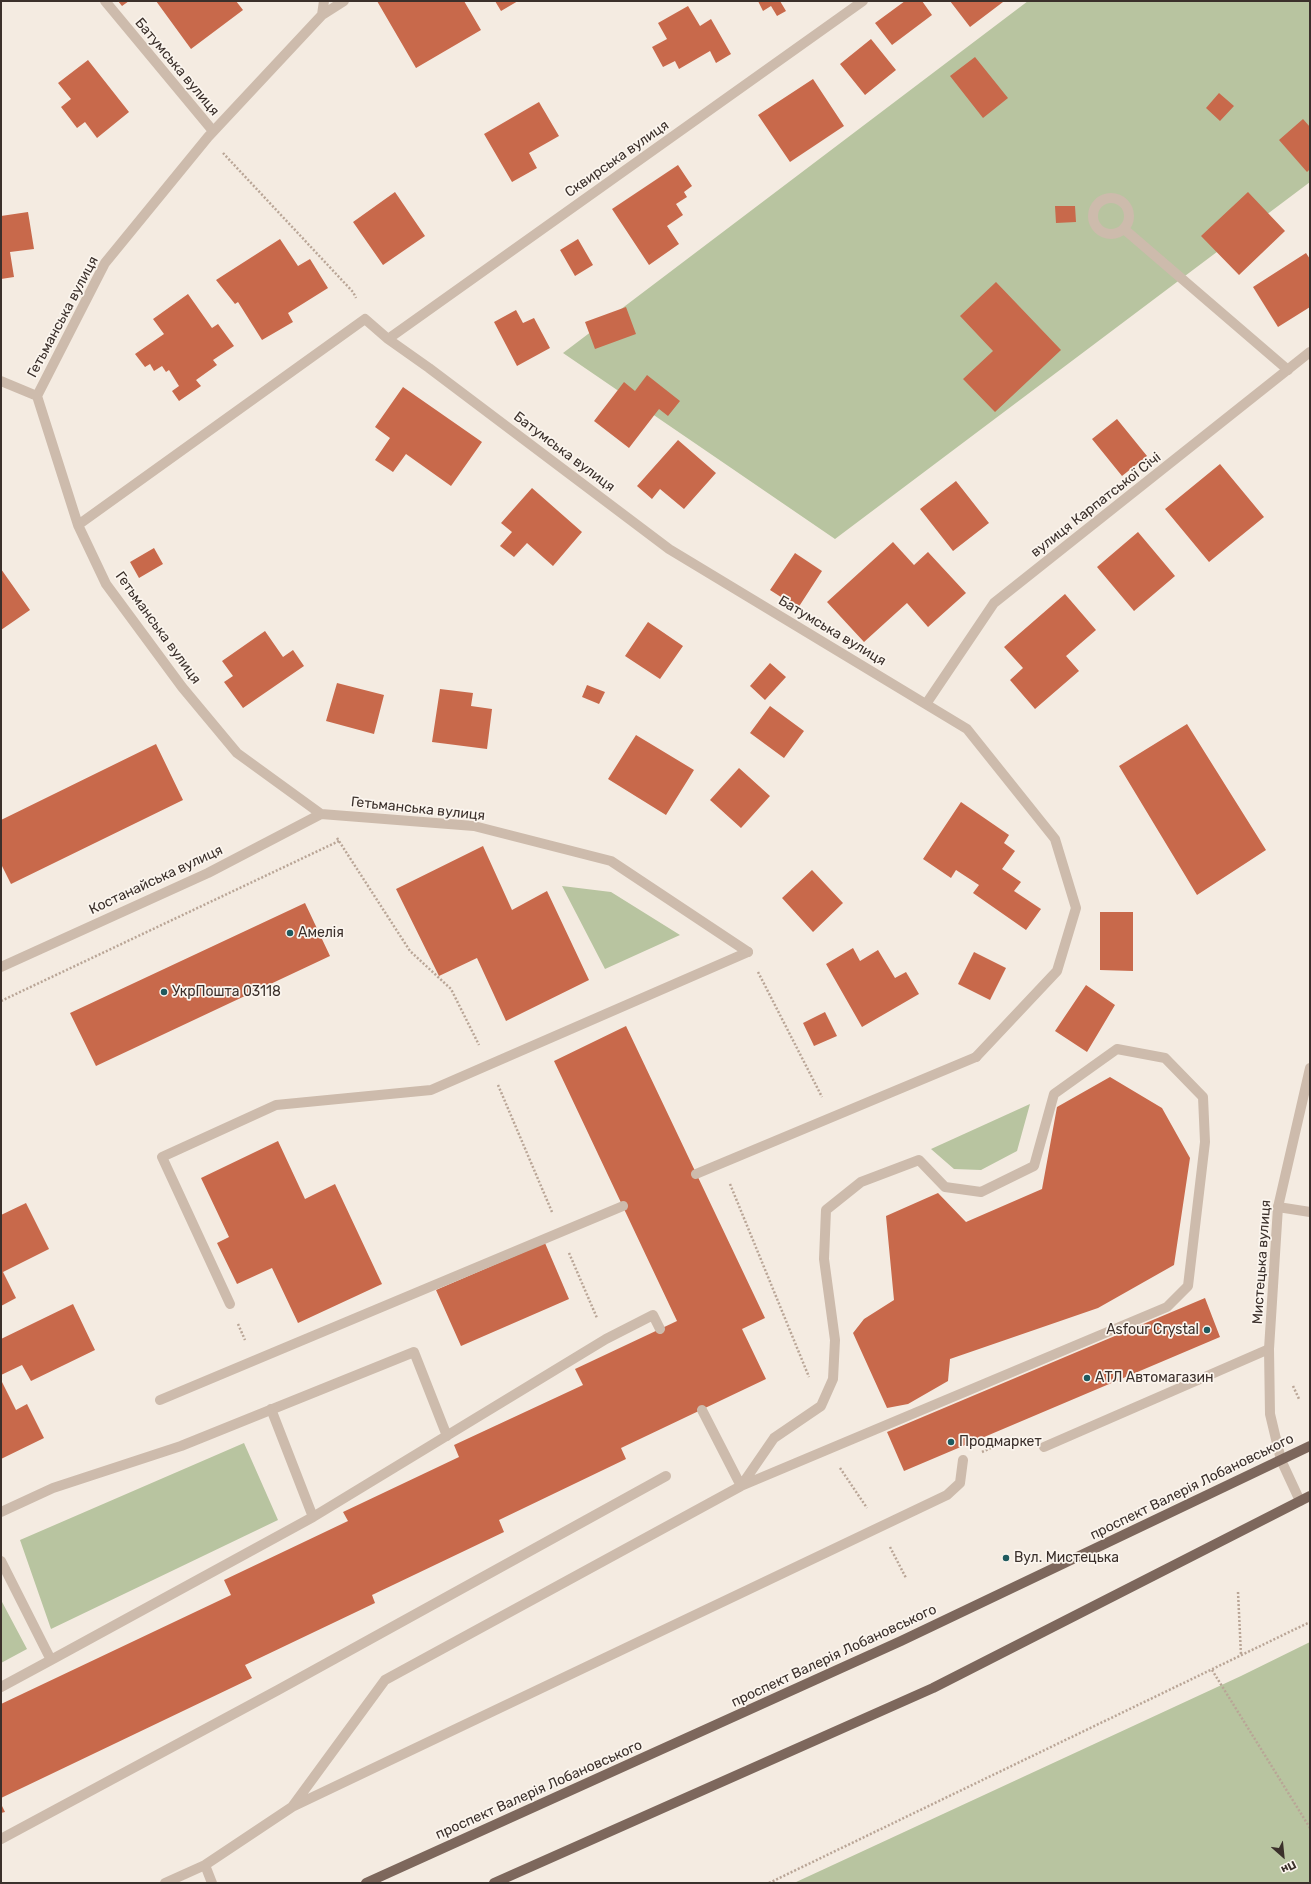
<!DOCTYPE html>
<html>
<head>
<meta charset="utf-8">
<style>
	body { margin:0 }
	#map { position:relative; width:1311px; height:1884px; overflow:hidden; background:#f4ebe1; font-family:Rubik,sans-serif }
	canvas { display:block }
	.frame { position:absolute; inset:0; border:2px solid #3b302b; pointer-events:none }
	.north { position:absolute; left:1263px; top:1836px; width:40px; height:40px; -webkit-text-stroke:3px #fbf5ee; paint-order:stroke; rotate:153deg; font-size:11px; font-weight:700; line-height:16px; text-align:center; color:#3b302b }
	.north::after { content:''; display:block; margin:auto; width:14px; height:18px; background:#3b302b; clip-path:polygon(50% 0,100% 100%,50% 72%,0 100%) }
</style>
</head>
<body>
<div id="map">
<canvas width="1311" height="1884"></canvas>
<div class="frame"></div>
<div class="north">Пн</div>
</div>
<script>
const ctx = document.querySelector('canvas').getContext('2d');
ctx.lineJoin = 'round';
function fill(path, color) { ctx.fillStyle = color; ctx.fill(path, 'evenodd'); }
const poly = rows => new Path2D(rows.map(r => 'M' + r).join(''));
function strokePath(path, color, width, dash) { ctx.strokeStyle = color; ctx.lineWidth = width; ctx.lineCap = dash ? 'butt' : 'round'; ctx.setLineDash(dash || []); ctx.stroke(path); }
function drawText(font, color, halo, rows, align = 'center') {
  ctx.font = font + ' Rubik,sans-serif'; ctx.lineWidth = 3.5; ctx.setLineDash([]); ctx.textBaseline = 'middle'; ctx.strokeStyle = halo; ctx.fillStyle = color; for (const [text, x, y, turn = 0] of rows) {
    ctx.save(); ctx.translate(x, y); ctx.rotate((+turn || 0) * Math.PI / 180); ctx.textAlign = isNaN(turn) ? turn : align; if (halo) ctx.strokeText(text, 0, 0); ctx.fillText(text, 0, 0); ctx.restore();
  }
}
fill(poly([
	[1028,1,1310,1,1310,182,835,539,563,353],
	[562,886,611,892,680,935,605,969],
	[1030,1104,1017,1151,981,1170,954,1169,931,1149],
	[244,1443,278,1520,51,1629,20,1540],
	[1,1600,27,1649,1,1663],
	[1310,1642,1310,1883,794,1883,1241,1676]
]), '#b8c4a0');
fill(poly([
	[118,1,129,1,122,6],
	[156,1,236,1,243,10,191,49],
	[377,1,464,1,481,30,416,68],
	[495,1,518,1,501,11],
	[758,1,780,1,786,11,777,16,771,6,763,11],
	[905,1,922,1,932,15,892,45,875,23],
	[950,1,1002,1,1003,2,970,27],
	[688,6,700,26,711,19,731,54,716,63,710,51,679,69,675,61,663,67,652,47,667,39,658,23],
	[871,39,896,70,865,95,840,64],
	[975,57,1008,98,983,118,950,76],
	[88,60,129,112,97,138,85,122,77,128,61,107,71,99,58,83],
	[813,79,844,126,790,162,758,115],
	[1219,93,1234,106,1220,121,1206,108],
	[539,102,559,136,529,153,537,168,512,182,484,134],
	[1303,119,1310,127,1310,169,1307,172,1279,140],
	[678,165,692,186,684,192,687,197,676,204,683,215,667,226,679,244,649,265,612,209],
	[395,192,425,236,383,265,353,222],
	[1248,192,1285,231,1239,275,1201,236],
	[1055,206,1075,206,1076,222,1056,223],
	[28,212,34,249,10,252,14,277,1,279,1,216],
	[280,239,298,266,310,259,328,288,288,313,293,322,262,340,238,302,235,304,216,280],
	[578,239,593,265,575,276,560,250],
	[1306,253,1310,259,1310,307,1278,327,1253,287],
	[996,282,1061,350,995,412,963,379,993,351,960,316],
	[188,294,212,328,218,324,234,346,213,360,217,365,196,380,201,386,179,401,172,391,179,386,169,370,166,372,162,366,154,371,150,364,145,367,135,354,164,334,153,319],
	[626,307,636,334,595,349,585,322],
	[516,310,523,323,534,318,550,348,517,366,494,322],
	[647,375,680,401,668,416,659,409,629,448,594,421,624,382,635,391],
	[403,387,482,442,451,486,406,454,393,472,375,460,390,438,375,427],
	[1117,419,1147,456,1122,476,1092,439],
	[678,440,716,473,684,509,660,489,652,499,637,486],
	[1220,464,1264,517,1209,562,1165,509],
	[956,481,989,523,953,551,920,509],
	[532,488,582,532,553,566,527,543,514,557,500,546,512,532,501,523],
	[1138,532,1175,576,1134,611,1097,567],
	[893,542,914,565,928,552,966,593,928,627,907,603,864,642,827,602],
	[154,548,163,564,139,578,130,562],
	[795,553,822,571,798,608,770,590],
	[1,569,30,610,1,630],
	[1065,594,1096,630,1066,656,1079,671,1035,709,1010,680,1023,668,1004,647],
	[648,622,683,646,660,679,625,656],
	[265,631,283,657,293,650,304,666,243,708,224,682,233,676,222,661],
	[770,663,786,677,765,700,750,686],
	[337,683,384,695,374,734,326,721],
	[587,685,605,692,599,704,582,697],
	[440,689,473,693,471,706,492,709,487,749,432,742],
	[770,706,804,731,784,758,750,733],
	[1187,724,1266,850,1197,895,1119,766],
	[636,735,694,770,666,815,608,779],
	[156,744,183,800,11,884,1,864,1,820],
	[739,768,770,796,741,828,710,800],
	[961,802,1009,835,1004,843,1015,851,1002,869,1021,882,1014,891,1041,909,1026,930,973,893,979,885,956,870,951,878,923,859],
	[483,846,512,910,547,891,589,980,506,1021,477,958,439,976,396,889],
	[812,870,843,903,813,932,782,898],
	[305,903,330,956,96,1066,70,1013],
	[1100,912,1133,912,1133,971,1100,970],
	[853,948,860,961,878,950,895,978,906,972,919,994,862,1027,826,964],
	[974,952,1006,968,990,1000,958,984],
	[1086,985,1115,1005,1087,1052,1055,1031],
	[825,1012,837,1036,814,1046,803,1023],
	[626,1026,765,1318,742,1329,766,1379,621,1448,626,1459,499,1520,504,1532,372,1595,375,1603,245,1665,252,1678,1,1798,1,1704,231,1595,224,1580,348,1521,343,1512,459,1457,454,1445,583,1385,575,1369,677,1321,554,1061],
	[1110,1077,1162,1108,1190,1158,1174,1265,1098,1308,950,1359,948,1381,908,1404,887,1408,853,1333,864,1319,894,1300,886,1216,938,1193,966,1222,1042,1189,1057,1107],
	[278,1141,305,1199,335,1184,382,1284,298,1323,272,1268,237,1284,217,1243,229,1237,201,1178],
	[26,1203,49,1249,3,1272,16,1298,1,1306,1,1215],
	[545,1243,569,1299,461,1346,436,1290],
	[1205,1298,1220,1337,904,1471,887,1432],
	[73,1304,95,1350,31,1381,22,1365,1,1375,1,1339],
	[1,1380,16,1410,27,1404,44,1438,1,1459],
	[1,1804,5,1812,1,1813]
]), '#c8694b');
strokePath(poly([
	[223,153,353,292,356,298],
	[337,838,410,951,451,989,479,1045],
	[758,972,822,1097],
	[1,1001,339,841],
	[498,1085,552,1212],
	[730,1184,809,1377],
	[569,1253,597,1318],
	[238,1324,245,1340],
	[1293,1386,1299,1399],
	[982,1452,1002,1443,1023,1445],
	[840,1468,867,1508],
	[890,1547,906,1578],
	[1238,1592,1241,1655],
	[1212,1670,1310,1828],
	[769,1883,1310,1622]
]), '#b9a596', 2.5, [2, 2]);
strokePath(poly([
	'1093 216a18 18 0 1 1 36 0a18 18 0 1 1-36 0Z',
	[1124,229,1288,370],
	[696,1174,976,1057],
	[1278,1207,1310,1212],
	[230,1304,162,1157,276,1105,431,1090,748,952],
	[160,1400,623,1206],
	[271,1409,313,1517],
	[702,1410,741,1486],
	[1044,1447,1269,1349],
	[1,1512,53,1488,181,1446,414,1352,447,1436],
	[1,1561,51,1660,313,1517,606,1339,653,1315,660,1329],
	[1,1687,51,1660],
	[294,1806,947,1495,960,1483,963,1460],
	[1,1839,278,1690,666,1476],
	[205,1865,212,1883],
	[165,1883,205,1865,292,1807,385,1680,741,1486,1167,1307,1188,1286,1205,1142,1203,1097,1165,1058,1117,1049,1054,1094,1034,1166,981,1192,945,1187,919,1160,861,1182,826,1210,824,1259,835,1340,833,1379,821,1406,774,1438,741,1486]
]), '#cdbbac', 10);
strokePath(poly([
	[105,1,213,131],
	[324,1,322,15,208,137,105,263,37,396,78,525,106,584,182,687,237,753,321,814,474,826,611,861,748,952],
	[322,15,344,1],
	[388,339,863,1],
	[1,381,37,396],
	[78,525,365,319,388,339,429,368,669,549,967,729,1055,839,1076,908,1057,971,976,1057],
	[926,704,994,603,1310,352],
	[1,967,208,873,321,814],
	[1300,1501,1281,1460,1270,1414,1269,1349,1278,1207,1310,1068]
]), '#cdbbac', 10);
strokePath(poly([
	[366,1883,901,1641,1310,1446],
	[494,1883,933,1688,1310,1496]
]), '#7d675c', 10);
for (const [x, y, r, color] of [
	[290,933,4,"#1f5a5e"],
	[164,992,4,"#1f5a5e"],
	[1207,1330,4,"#1f5a5e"],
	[1087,1378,4,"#1f5a5e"],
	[951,1442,4,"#1f5a5e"],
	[1006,1558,4,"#1f5a5e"]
]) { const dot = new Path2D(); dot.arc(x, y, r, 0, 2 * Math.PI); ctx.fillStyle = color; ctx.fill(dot); strokePath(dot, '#fbf5ee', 1.5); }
drawText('14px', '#3b302b', '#fbf5ee', [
	["Батумська вулиця",177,67,50],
	["Сквирська вулиця",617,159,-35],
	["Гетьманська вулиця",63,317,-62],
	["Батумська вулиця",564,452,37],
	["вулиця Карпатської Січі",1096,505,-38],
	["Гетьманська вулиця",158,628,54],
	["Батумська вулиця",832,631,31],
	["Гетьманська вулиця",418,809,6],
	["Костанайська вулиця",156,880,-25],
	["Мистецька вулиця",1262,1262,-86],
	["проспект Валерія Лобановського",1192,1487,-26],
	["проспект Валерія Лобановського",834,1656,-25],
	["проспект Валерія Лобановського",539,1790,-24]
]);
drawText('14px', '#3b302b', '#fbf5ee', [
	["Амелія",298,933],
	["УкрПошта 03118",172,992],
	["Asfour Crystal",1199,1330,"right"],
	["АТЛ Автомагазин",1095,1378],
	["Продмаркет",959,1442],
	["Вул. Мистецька",1014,1558]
], 'left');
</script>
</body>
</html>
